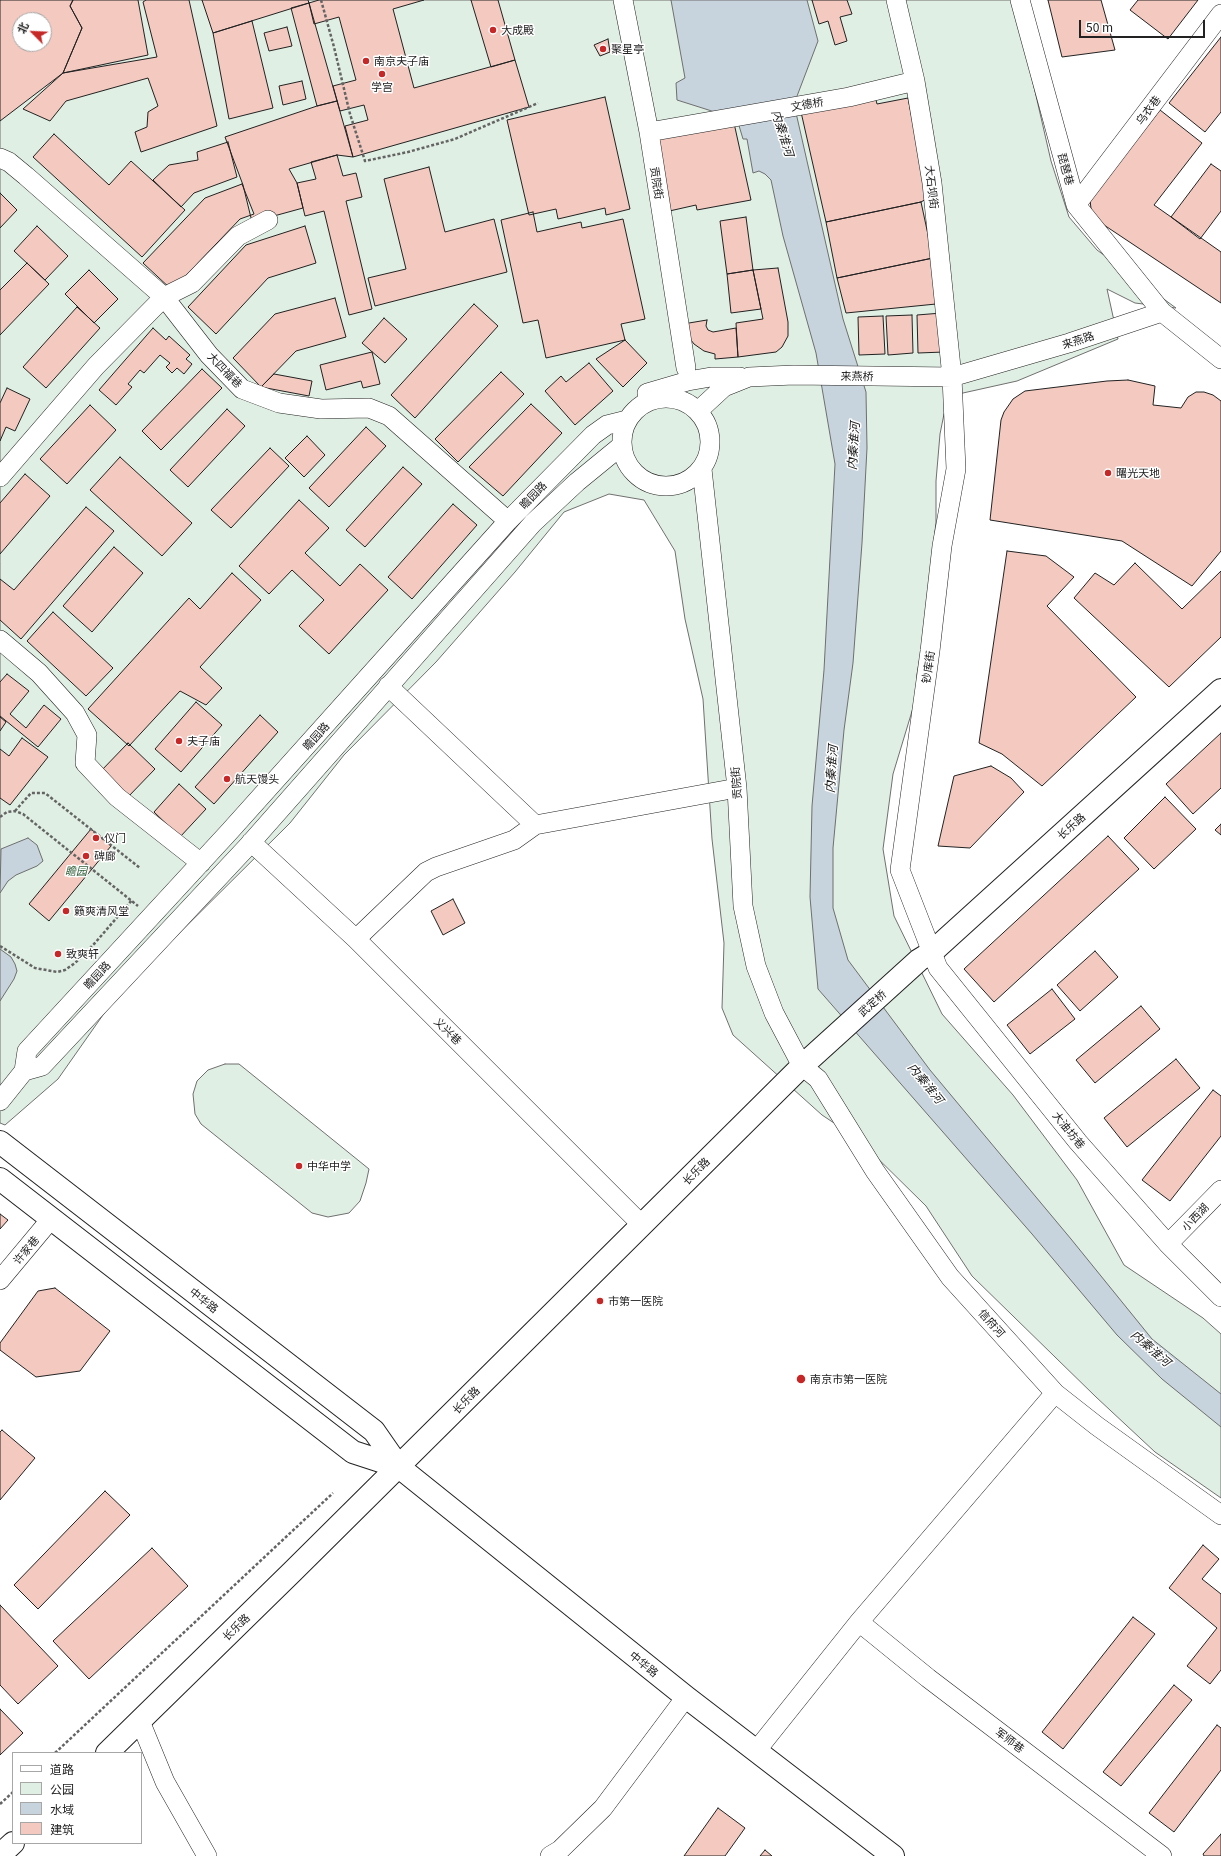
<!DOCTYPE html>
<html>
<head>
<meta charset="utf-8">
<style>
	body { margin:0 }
	#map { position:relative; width:1221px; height:1856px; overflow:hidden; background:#fff; font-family:Georgia,"Noto Sans SC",serif }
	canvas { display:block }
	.legend { position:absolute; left:12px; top:1752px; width:130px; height:92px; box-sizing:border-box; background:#fff; border:1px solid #a7a7a7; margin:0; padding:5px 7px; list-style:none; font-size:12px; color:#222 }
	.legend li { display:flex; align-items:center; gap:8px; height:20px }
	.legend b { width:20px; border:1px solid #a7a7a7 }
	.north { position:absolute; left:12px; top:12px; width:40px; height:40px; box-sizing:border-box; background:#fff; border:1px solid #a7a7a7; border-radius:50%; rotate:294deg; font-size:11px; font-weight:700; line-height:16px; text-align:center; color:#222 }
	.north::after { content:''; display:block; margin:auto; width:14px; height:18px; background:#c62828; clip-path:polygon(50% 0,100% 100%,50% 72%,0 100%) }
	.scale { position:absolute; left:1079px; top:20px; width:126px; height:18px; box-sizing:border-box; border:2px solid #222; border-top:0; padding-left:5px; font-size:12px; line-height:14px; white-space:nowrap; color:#222; -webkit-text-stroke:3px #fff; paint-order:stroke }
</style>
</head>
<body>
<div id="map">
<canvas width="1221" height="1856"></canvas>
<ul class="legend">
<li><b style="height:5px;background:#fff"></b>道路</li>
<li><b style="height:11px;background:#e0efe3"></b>公园</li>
<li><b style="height:11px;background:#c7d3dd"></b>水域</li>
<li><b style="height:11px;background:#f3c9c0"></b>建筑</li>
</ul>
<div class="north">北</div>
<div class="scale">50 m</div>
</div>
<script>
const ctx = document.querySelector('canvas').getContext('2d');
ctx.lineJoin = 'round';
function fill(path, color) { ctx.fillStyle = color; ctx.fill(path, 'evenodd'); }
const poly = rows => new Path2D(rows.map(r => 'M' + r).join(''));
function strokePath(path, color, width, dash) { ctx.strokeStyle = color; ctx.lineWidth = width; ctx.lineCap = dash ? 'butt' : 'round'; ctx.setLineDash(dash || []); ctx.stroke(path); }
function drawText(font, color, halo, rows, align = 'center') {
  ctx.font = font + ' Georgia,"Noto Sans SC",serif'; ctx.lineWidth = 3; ctx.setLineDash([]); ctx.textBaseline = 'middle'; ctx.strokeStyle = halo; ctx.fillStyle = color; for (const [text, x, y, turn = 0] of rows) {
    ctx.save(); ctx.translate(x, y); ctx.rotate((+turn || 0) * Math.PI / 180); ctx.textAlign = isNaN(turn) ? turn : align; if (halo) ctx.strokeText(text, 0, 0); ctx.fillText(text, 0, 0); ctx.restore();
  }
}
const green = poly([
	[0,0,1014,0,1051,161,1069,217,1097,250,1176,308,1135,303,1107,289,1118,339,1017,381,954,395,944,414,940,434,936,481,936,522,923,641,917,674,916,698,893,774,883,849,894,916,942,1014,1013,1095,1077,1180,1124,1265,1203,1318,1221,1334,1221,1498,1155,1452,1096,1397,972,1276,926,1206,858,1139,822,1115,733,1035,722,1008,724,943,712,839,703,699,685,619,675,551,644,500,609,494,564,512,515,572,436,662,344,755,290,823,117,995,58,1079,5,1125,0,1123,0,0],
	[20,20,44,20,44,44,20,44,20,20],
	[225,1064,239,1064,369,1169,366,1183,360,1201,349,1213,328,1217,312,1213,201,1124,195,1114,193,1094,197,1081,208,1070,225,1064]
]);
fill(green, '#e0efe3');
strokePath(green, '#6f6f6f', 1);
const water = poly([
	[671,0,807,0,818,41,794,104,843,319,866,392,867,448,862,543,853,663,844,730,833,848,833,908,848,960,930,1070,1071,1239,1152,1339,1221,1394,1221,1427,1162,1379,1117,1335,1032,1234,818,989,810,897,812,806,824,670,835,464,816,353,783,236,771,180,765,174,759,171,753,173,747,139,743,139,737,119,677,100,676,83,685,78,671,0],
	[28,838,37,845,43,861,37,866,16,875,8,881,0,893,1,849,28,838],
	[0,949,11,957,15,964,17,971,14,979,0,1001,0,949]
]);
fill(water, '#c7d3dd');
strokePath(water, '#6f6f6f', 1);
const building = poly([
	[0,0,73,0,70,6,82,28,63,73,0,121,0,0],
	[20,20,44,20,44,44,20,44,20,20],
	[73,0,138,0,148,55,63,73,82,28,70,6,73,0],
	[146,0,189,0,217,126,141,152,135,132,147,127,148,112,158,106,148,78,66,101,50,121,23,109,63,73,157,57,143,2,146,0],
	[202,0,308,0,309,3,213,33,202,0],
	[319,0,424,0,393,9,414,88,515,60,529,107,353,157,345,126,368,120,364,105,340,111,333,86,356,80,339,17,314,24,309,3,319,0],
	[471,0,498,0,515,60,491,67,471,0],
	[812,0,847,0,852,14,840,17,847,41,835,45,828,21,819,24,812,0],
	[1048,0,1101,0,1115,50,1062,57,1048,0],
	[1138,0,1198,0,1168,39,1130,10,1138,0],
	[309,3,337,101,317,106,291,8,309,3],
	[252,21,273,108,229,119,213,33,252,21],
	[287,27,292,46,269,51,264,33,287,27],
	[1221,37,1221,112,1205,132,1169,103,1221,37],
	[608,39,610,52,600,56,594,45,608,39],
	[302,81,306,99,283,105,279,86,302,81],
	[875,96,877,104,908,98,928,198,921,202,826,222,801,112,875,96],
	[605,97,630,209,606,215,605,208,558,219,556,209,529,215,507,120,605,97],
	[337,101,353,157,337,155,289,169,297,183,303,208,252,222,243,185,225,137,317,106,337,101],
	[1160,110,1202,143,1154,205,1221,252,1221,303,1092,217,1090,200,1160,110],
	[734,123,751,200,697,210,696,205,665,212,645,140,734,123],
	[54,134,109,185,131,161,185,210,142,257,33,157,54,134],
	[228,142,237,177,194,193,181,207,153,180,169,165,198,160,197,152,228,142],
	[337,155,343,176,356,173,362,197,346,201,372,309,349,315,324,211,305,216,297,183,316,179,311,162,337,155],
	[1211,164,1221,171,1221,211,1200,239,1171,217,1211,164],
	[429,167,445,232,494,219,507,272,375,306,368,278,406,269,384,179,429,167],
	[242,184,254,214,240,219,172,290,143,263,205,198,242,184],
	[0,193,17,210,0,228,0,193],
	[921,202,933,258,837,278,826,222,921,202],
	[533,212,537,232,581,222,582,228,623,219,645,319,621,324,625,340,546,358,538,320,523,323,501,220,533,212],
	[746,217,753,270,727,274,720,221,746,217],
	[37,226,68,256,45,280,14,251,37,226],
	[305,226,316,263,268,278,216,334,188,307,246,245,305,226],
	[933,258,936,304,846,313,837,278,933,258],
	[27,263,49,284,0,335,0,290,27,263],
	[778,268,788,322,788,336,782,347,776,352,738,357,736,323,763,319,753,270,778,268],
	[89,270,118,299,94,323,65,294,89,270],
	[753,270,761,309,731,313,727,274,753,270],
	[335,298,346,337,296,351,261,387,233,358,275,314,335,298],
	[474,304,498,326,415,418,391,395,474,304],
	[77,307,100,328,46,388,23,367,77,307],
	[942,313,944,352,918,353,917,315,942,313],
	[912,315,913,353,888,355,886,316,912,315],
	[883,316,885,354,859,355,858,317,883,316],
	[384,318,407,339,385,363,362,343,384,318],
	[707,320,706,326,708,330,713,332,736,328,738,357,715,359,715,354,704,351,694,344,688,336,683,324,707,320],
	[153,328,166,340,169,336,190,355,186,359,192,364,184,374,177,368,172,373,166,367,170,363,160,355,144,373,140,370,128,384,132,387,116,405,99,390,153,328],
	[625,340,647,363,623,387,596,359,625,340],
	[372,352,380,384,363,388,361,381,326,390,320,365,372,352],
	[589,363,613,391,575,425,545,391,561,376,566,382,589,363],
	[202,369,222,388,161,450,142,431,202,369],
	[501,372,524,394,458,462,435,439,501,372],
	[274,374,312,381,309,396,261,387,274,374],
	[1128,380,1155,386,1153,405,1181,408,1188,397,1196,392,1204,392,1213,395,1221,401,1221,551,1192,586,1122,541,990,520,1001,420,1004,412,1013,399,1025,391,1107,381,1128,380],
	[7,388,30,399,15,431,6,427,0,441,0,403,7,388],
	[531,404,562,433,503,496,469,467,531,404],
	[90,405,116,430,67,484,40,459,90,405],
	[227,409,245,426,188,487,170,470,227,409],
	[366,427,386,446,329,507,309,488,366,427],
	[307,436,325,455,304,477,285,458,307,436],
	[270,448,289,466,231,528,211,510,270,448],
	[120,457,192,523,162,556,90,490,120,457],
	[403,467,422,484,365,547,346,530,403,467],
	[25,474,50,496,0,554,0,503,25,474],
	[299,500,329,528,305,553,340,586,360,564,388,590,329,654,299,626,324,600,292,570,269,594,239,566,299,500],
	[453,504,477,525,412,599,388,577,453,504],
	[86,507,114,531,21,639,0,620,0,579,14,590,86,507],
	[114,547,143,573,92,632,63,606,114,547],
	[1007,551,1046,556,1074,577,1047,606,1136,697,1042,786,1002,754,979,743,1007,551],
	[1135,563,1182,609,1221,571,1221,637,1169,687,1074,598,1095,573,1114,585,1135,563],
	[232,573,261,600,200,667,222,688,206,705,180,691,129,746,88,709,189,598,200,609,232,573],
	[53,612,113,668,86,696,27,641,53,612],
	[7,674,29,691,10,714,26,728,44,705,61,719,38,747,0,716,0,682,7,674],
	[196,702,222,725,181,772,155,749,196,702],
	[260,715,278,732,214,804,195,787,260,715],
	[0,717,6,722,0,731,0,717],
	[1221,733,1221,788,1193,814,1166,784,1221,733],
	[22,738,48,757,10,805,0,798,0,749,9,756,22,738],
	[128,743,155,769,127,798,100,772,128,743],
	[991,766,1011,778,1024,792,970,848,938,846,954,776,991,766],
	[179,784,206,809,180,837,154,812,179,784],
	[1165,797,1196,829,1154,869,1124,838,1165,797],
	[1221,824,1221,835,1215,830,1221,824],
	[91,829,111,846,49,921,29,904,91,829],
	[1108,836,1139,869,994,1002,964,969,1108,836],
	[453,899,465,923,443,935,431,911,453,899],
	[1095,951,1118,977,1080,1011,1057,985,1095,951],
	[1052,989,1075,1019,1030,1054,1007,1025,1052,989],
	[1141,1006,1160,1029,1095,1083,1076,1060,1141,1006],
	[1176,1059,1200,1088,1127,1147,1104,1118,1176,1059],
	[1213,1090,1221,1096,1221,1136,1170,1201,1142,1180,1213,1090],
	[0,1214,8,1220,0,1229,0,1214],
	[55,1288,110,1331,80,1371,36,1377,0,1350,0,1343,38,1291,55,1288],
	[2,1430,35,1458,0,1500,0,1432,2,1430],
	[105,1491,130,1515,38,1609,14,1585,105,1491],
	[1203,1545,1219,1559,1202,1579,1221,1594,1221,1670,1210,1684,1187,1666,1217,1628,1169,1588,1203,1545],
	[152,1548,188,1586,89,1679,53,1641,152,1548],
	[0,1605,58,1666,18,1704,0,1685,0,1605],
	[1133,1617,1155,1634,1063,1749,1042,1732,1133,1617],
	[1174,1685,1192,1700,1121,1786,1103,1772,1174,1685],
	[0,1709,23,1733,0,1755,0,1709],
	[1217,1725,1221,1728,1221,1770,1174,1832,1149,1813,1217,1725],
	[718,1808,745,1828,725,1856,684,1856,718,1808],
	[1221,1834,1221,1856,1204,1856,1203,1854,1221,1834],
	[765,1850,772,1856,760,1856,765,1850]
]);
fill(building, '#f3c9c0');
strokePath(building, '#222', 1);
const minor = poly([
	[623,0,649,132,686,368],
	[896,0,915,81,932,183,952,377,956,469,942,546,930,651,900,870,938,968,1078,1142,1168,1244,1221,1297],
	[1020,0,1076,205,1162,312],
	[649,132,849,97,915,81],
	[0,158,9,162,26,176,164,297,209,355,242,389,279,403,321,409,369,408,389,416,508,521],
	[1076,205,1221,14],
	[647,393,688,381,711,377,740,377],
	'622 442a44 44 0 1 1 88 0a44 44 0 1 1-88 0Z',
	[698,411,724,387,749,377,794,375,952,377,1069,343,1162,312,1221,359],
	[702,469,737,788,743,906,756,966,774,1013,802,1066,818,1079,875,1171,950,1277,1055,1393,1097,1426,1221,1515],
	[0,477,96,366,164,297,192,283,238,236,268,220],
	[0,640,39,673,75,713,87,735,85,763,117,797,201,863],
	[388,686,535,825],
	[251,842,356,939,642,1225],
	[356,939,426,872,436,867,514,840,535,825,737,788],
	[24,1071,42,1066,247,847,533,523,577,482,621,446],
	[0,1101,24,1071,27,1051,229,832,508,521,593,435,607,425,627,420],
	[1168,1244,1221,1190],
	[0,1280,51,1219],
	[859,1622,928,1678,1162,1856],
	[140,1721,165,1782,207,1856],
	[756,1751,859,1622,1055,1393],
	[550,1856,560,1850,603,1808,686,1697]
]);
const major = poly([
	[0,1142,374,1431,399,1467,686,1697,893,1856],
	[0,1179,353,1452,399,1467],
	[107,1753,293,1571,802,1066,919,960,932,952,1221,690],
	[0,1855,13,1843]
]);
strokePath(minor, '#222', 20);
strokePath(major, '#222', 24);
strokePath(poly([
	[321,0,334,47,350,114,365,161,408,152,455,139,538,103],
	[15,811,31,793,45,793,140,868],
	[0,817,7,812,15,811,23,814,138,906],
	[0,946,35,968,57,972,65,970,75,963,95,943,132,900],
	[55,1753,333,1493],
	[0,1804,13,1792]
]), '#646464', 2.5, [3, 2]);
strokePath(minor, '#fff', 19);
strokePath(major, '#fff', 22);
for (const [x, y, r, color] of [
	[493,30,4,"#c62828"],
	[603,49,4,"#c62828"],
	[366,61,4,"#c62828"],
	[382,74,4,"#c62828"],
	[1108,473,4,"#c62828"],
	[179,741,4,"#c62828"],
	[227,779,4,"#c62828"],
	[96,838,4,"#c62828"],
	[86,856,4,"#c62828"],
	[66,911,4,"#c62828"],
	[58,954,4,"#c62828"],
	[299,1166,4,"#c62828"],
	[600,1301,4,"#c62828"],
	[801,1379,5,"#c62828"]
]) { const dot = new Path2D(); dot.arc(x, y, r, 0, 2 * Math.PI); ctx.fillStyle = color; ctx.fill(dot); strokePath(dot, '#fff', 1.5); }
drawText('11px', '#222', '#fff', [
	["大成殿",501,30],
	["聚星亭",611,49],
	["南京夫子庙",374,61],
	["学宫",382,87,"center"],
	["曙光天地",1116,473],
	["夫子庙",187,741],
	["航天馒头",235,779],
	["仪门",104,838],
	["碑廊",94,856],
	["籁爽清风堂",74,911],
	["致爽轩",66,954],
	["中华中学",307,1166],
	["市第一医院",608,1301],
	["南京市第一医院",810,1379]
], 'left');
drawText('11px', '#222', '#fff', [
	["文德桥",807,104,-10],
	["乌衣巷",1148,110,-53],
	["琵琶巷",1066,169,75],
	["贡院街",657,183,81],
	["大石坝街",932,187,83],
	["来燕路",1078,340,-18],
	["大四福巷",225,370,46],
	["来燕桥",857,376,1],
	["瞻园路",533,495,-46],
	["钞库街",928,667,-82],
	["瞻园路",316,736,-48],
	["贡院街",736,783,-95],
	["长乐路",1071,826,-42],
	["瞻园路",97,975,-47],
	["武定桥",872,1003,-42],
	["义兴巷",448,1031,45],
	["大油坊巷",1069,1130,51],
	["长乐路",696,1171,-45],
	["小西湖",1195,1217,-46],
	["许家巷",26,1250,-50],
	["中华路",204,1300,38],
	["信府河",992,1323,48],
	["长乐路",466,1400,-45],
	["长乐路",236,1627,-44],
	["中华路",644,1664,39],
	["军师巷",1010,1740,37]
]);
drawText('italic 11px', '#2f5e38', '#fff', [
	["瞻园",76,871]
]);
drawText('italic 12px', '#222', '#fff', [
	["内秦淮河",783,133,73],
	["内秦淮河",853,446,-86],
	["内秦淮河",831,769,-86],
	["内秦淮河",926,1083,51],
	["内秦淮河",1151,1348,41]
]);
</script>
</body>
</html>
